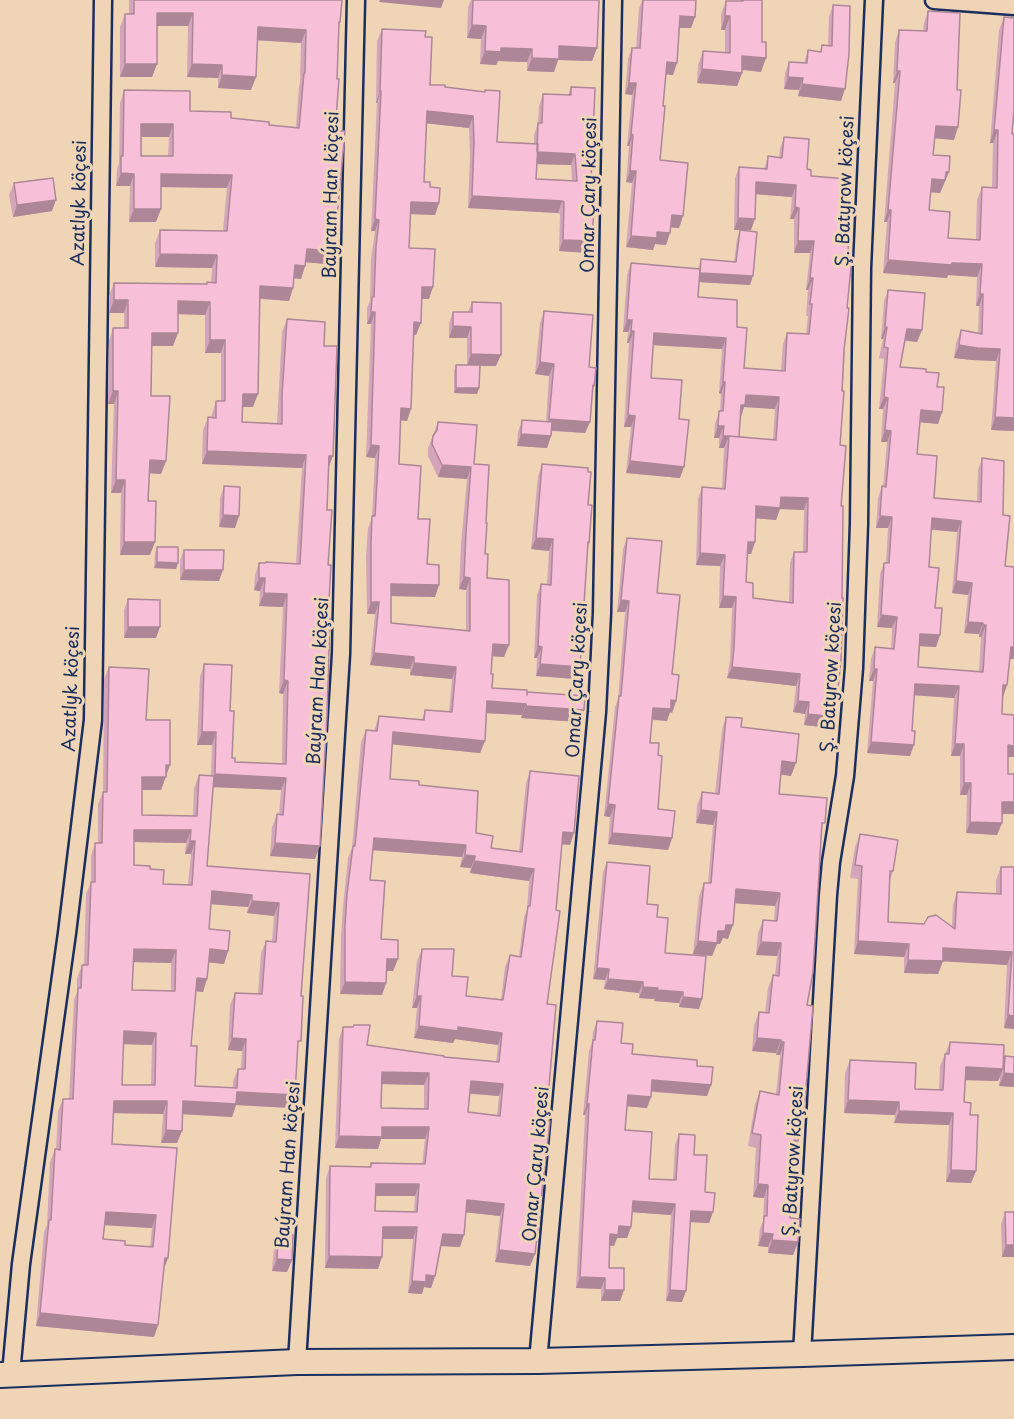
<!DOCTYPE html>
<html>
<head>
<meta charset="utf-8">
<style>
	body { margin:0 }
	canvas { display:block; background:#efd4b6 }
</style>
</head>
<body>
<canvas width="1014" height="1419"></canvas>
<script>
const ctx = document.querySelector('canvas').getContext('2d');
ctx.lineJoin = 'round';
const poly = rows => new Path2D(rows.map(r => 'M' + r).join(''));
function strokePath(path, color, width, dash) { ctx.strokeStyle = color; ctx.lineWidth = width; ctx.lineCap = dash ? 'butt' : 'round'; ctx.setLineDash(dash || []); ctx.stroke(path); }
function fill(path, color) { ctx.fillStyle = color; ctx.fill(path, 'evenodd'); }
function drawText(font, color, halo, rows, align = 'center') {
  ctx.font = font + ' "Playpen Sans",sans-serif'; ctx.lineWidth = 6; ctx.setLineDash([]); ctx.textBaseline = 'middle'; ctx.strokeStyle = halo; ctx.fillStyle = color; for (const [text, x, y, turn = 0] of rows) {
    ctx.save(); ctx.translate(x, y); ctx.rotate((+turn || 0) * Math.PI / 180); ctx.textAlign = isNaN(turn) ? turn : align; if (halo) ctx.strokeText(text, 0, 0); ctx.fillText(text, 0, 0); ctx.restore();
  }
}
const street = poly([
	[934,0,1014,6],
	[802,1354,828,895,831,862,845,776,854,668,859,524,862,268,874,0],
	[538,1361,597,712,602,613,613,0],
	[297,1362,341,654,356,0],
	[11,1374,21,1264,67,933,93,720,103,0]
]);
const secondary = poly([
	[0,1375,297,1362,538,1361,802,1354,1014,1347]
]);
strokePath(street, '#1b2f5e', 21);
strokePath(secondary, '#1b2f5e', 28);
strokePath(street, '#efd4b6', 16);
strokePath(secondary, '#efd4b6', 24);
fill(poly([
	[129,0,342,0,340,22,339,26,331,241,326,264,306,262,305,266,301,279,294,278,293,288,289,301,260,299,253,407,243,407,242,422,277,423,282,332,287,319,324,346,328,469,327,510,328,565,315,859,270,856,272,827,277,814,279,815,281,790,213,787,207,866,310,874,297,1051,291,1108,236,1105,232,1117,183,1114,177,1143,161,1143,163,1114,113,1113,112,1144,177,1148,158,1325,154,1337,36,1326,44,1232,47,1225,50,1162,55,1149,56,1150,58,1111,63,1099,69,1099,74,1000,77,992,77,978,82,965,84,965,86,894,91,882,91,856,95,843,98,843,98,804,103,792,104,679,109,667,146,720,166,776,161,790,142,790,142,815,193,816,194,788,199,775,211,776,212,745,197,745,200,677,204,664,230,711,232,758,235,762,282,764,283,694,279,693,283,607,259,606,260,591,254,590,255,575,259,563,296,563,302,468,202,464,203,430,208,417,211,418,212,414,216,401,221,401,221,353,205,353,205,315,178,314,173,346,152,346,151,396,166,461,161,474,149,473,148,501,150,555,120,555,121,493,111,493,114,404,108,404,109,341,113,328,124,328,124,313,109,313,109,296,114,283,206,284,211,283,212,268,155,267,155,243,160,230,223,231,227,188,161,187,156,222,129,222,130,186,116,186,117,169,119,163,120,103,124,90,190,111,269,125,296,127,299,86,300,83,301,43,257,40,256,77,251,90,218,88,218,78,187,77,188,26,157,26,157,64,152,77,120,77,120,27,125,14,129,14],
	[141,137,169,137,168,156,141,156],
	[134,842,186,843,185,854,191,854,188,885,163,884,150,869,134,865],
	[211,904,248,907,247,913,274,916,272,941,266,941,261,953,258,994,235,993,230,1005,228,1050,242,1051,241,1069,238,1069,233,1081,233,1088,195,1086,191,1046,196,991,203,992,209,962,224,964,228,951,209,929],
	[133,962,171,963,171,991,132,990],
	[123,1044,152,1045,151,1085,122,1085],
	[105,1225,152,1228,150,1247,125,1245,103,1239],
	[471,0,599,0,597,48,592,61,558,60,554,72,527,71,527,62,498,61,496,65,480,64,481,39,467,38,468,7],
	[642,0,696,0,695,17,691,28,680,28,673,75,666,74,663,106,660,160,683,216,679,228,670,227,666,245,655,244,653,250,626,247,632,183,626,182,629,146,627,146,632,95,625,94,628,59,632,48,636,48,639,9],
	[741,0,762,0,761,72,742,70,742,73,737,86,697,83,698,65,703,51,725,53,725,30,721,30,721,14,726,1,741,1],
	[833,5,841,101,798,96,799,90,784,89,785,73,789,62,804,63,808,50,820,52,822,45,828,46,829,17],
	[928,11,954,140,935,138,933,155,949,172,940,193,931,192,929,210,948,238,976,240,977,200,982,187,992,188,993,143,990,143,999,30,1004,17,1012,134,1014,134,1014,431,991,430,996,361,972,360,954,358,956,343,961,330,978,333,979,306,976,306,977,277,948,275,947,278,883,273,887,222,884,222,895,83,893,83,895,42,899,30,923,31,924,23],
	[382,29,425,37,430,85,445,87,497,142,534,143,534,135,538,123,539,106,543,94,568,95,571,87,591,181,592,208,592,241,588,253,559,251,560,214,558,213,468,208,470,155,469,128,426,123,424,182,430,187,439,203,435,215,411,214,409,248,429,299,422,299,416,335,414,335,407,421,401,420,399,464,418,519,427,564,435,597,391,596,391,623,466,630,466,590,459,589,461,544,467,479,438,477,428,456,428,448,438,422,474,464,486,523,485,554,487,578,504,657,492,656,491,674,492,688,527,692,579,722,521,718,522,715,486,713,485,741,480,753,392,744,390,779,419,785,491,848,519,852,526,783,530,771,570,845,562,844,547,1004,546,1121,535,1254,530,1266,495,1262,500,1216,466,1212,460,1247,441,1246,435,1276,431,1288,424,1287,422,1294,408,1293,413,1239,382,1239,378,1269,325,1268,326,1178,330,1166,369,1167,371,1163,422,1164,425,1139,381,1139,378,1149,335,1148,339,1039,343,1027,352,1027,354,1025,367,1045,444,1057,496,1062,498,1045,455,1039,453,1043,414,1038,417,1008,412,1008,417,961,422,949,452,976,466,996,501,999,505,967,510,955,519,957,524,917,527,910,529,881,470,873,471,868,460,867,462,857,373,850,370,880,381,939,398,959,393,971,386,971,386,983,382,995,340,994,341,937,343,906,348,858,352,848,361,742,366,730,374,731,379,716,422,720,425,710,449,712,452,679,410,675,410,669,370,665,375,614,367,614,366,556,368,528,372,518,375,458,366,457,371,324,367,324,367,308,370,301,371,259,375,231,371,231,377,103,376,103,377,41],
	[537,164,571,165,572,181,536,179],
	[381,1084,424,1085,424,1109,381,1108],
	[470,1094,499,1096,497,1115,468,1112],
	[375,1196,415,1196,414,1212,375,1211],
	[784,137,844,222,847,308,840,445,841,506,831,728,804,725,805,714,793,712,796,686,727,678,730,660,732,608,719,608,720,566,696,565,698,499,702,487,722,488,724,448,719,448,719,438,714,438,715,423,720,411,721,394,719,393,722,349,653,345,651,378,679,419,680,478,626,473,631,427,624,427,629,343,627,343,628,332,623,332,627,275,631,263,698,269,701,259,734,262,737,239,740,230,734,230,735,178,739,167,764,169,768,156,779,157,780,149],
	[756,194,792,197,790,219,794,219,794,253,810,253,806,290,808,290,806,316,808,316,806,334,787,333,783,344,781,371,744,368,737,327,698,297,699,282,750,285,740,230,751,230],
	[744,407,775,409,773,440,739,437,741,417],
	[780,509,804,510,803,552,794,552,790,563,789,602,753,598,746,582,747,554,751,554,755,542,756,518,776,520],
	[14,183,52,211,13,217,9,195],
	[888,290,922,330,917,342,905,341,900,367,926,372,937,387,942,412,938,424,920,422,917,454,934,498,977,501,978,470,982,458,1003,515,1005,566,1014,567,1014,659,1010,659,1007,685,1002,697,1002,714,1014,715,1014,757,1008,757,1002,823,997,835,966,833,967,795,960,795,960,756,951,756,954,698,914,695,910,756,867,753,873,681,869,681,871,659,875,647,891,649,892,628,877,627,880,574,884,563,886,563,888,528,876,528,878,498,882,486,883,487,887,442,881,442,883,409,879,409,884,359,879,358,883,339,881,339,884,301],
	[931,530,957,532,952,593,968,595,964,633,979,634,979,637,981,637,979,671,918,667,920,646,936,647,940,635,929,567],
	[472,302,496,366,480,366,479,388,477,394,454,393,454,371,456,365,467,365,467,338,449,338,449,323,453,312,468,312],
	[544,311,589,367,594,386,592,392,590,422,585,433,551,431,551,436,547,448,517,446,518,432,522,420,546,422,549,376,535,374,540,323],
	[542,464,588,505,589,543,587,548,580,667,576,679,536,676,537,658,534,658,537,595,541,584,547,584,549,551,531,549,538,476],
	[224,486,235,528,219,527,220,498],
	[627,538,657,593,676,701,672,713,670,712,667,721,652,720,650,743,658,755,658,809,672,838,668,850,608,844,610,817,604,816,615,707,618,699,625,612,617,612,623,549],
	[157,547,178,563,176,569,154,568,155,553],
	[184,550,219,581,180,580,180,560],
	[128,599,156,638,124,638,124,610],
	[726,717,741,727,791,776,780,774,779,794,822,831,807,1005,798,1141,793,1153,790,1218,798,1242,793,1255,768,1253,768,1247,758,1246,760,1229,763,1221,764,1198,753,1197,756,1148,748,1146,755,1104,760,1091,776,1094,780,1055,776,1055,776,1053,752,1051,754,1025,759,1012,765,1013,768,988,773,975,775,976,777,956,756,955,758,933,763,920,774,921,775,906,735,903,728,939,723,938,720,944,717,944,712,956,693,954,699,896,704,883,708,883,713,825,696,823,697,805,702,792,715,793,722,730],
	[860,834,893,871,890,881,888,922,952,926,953,905,957,892,996,894,996,880,1001,867,1014,867,1014,1029,1004,1028,1007,965,943,961,938,974,904,973,904,957,854,954,858,879,850,878,855,847],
	[607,862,647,904,657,917,665,953,699,1009,679,1007,679,1003,654,1001,654,999,639,998,639,993,604,989,605,980,593,979,603,872],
	[597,1021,621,1043,632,1054,697,1066,711,1085,707,1096,651,1092,647,1108,627,1106,625,1130,649,1179,673,1180,675,1145,679,1134,694,1155,705,1192,713,1212,709,1223,690,1222,682,1302,666,1301,671,1215,632,1212,631,1227,627,1238,617,1238,614,1246,609,1246,609,1268,624,1290,620,1301,601,1301,601,1289,576,1288,585,1115,583,1115,589,1051,592,1042,593,1032],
	[950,1042,1003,1062,1005,1056,1014,1057,1014,1087,999,1086,1000,1077,998,1081,965,1080,964,1102,970,1115,976,1171,971,1183,946,1182,949,1125,894,1123,895,1115,844,1113,845,1073,850,1060,915,1089,939,1090,940,1066],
	[1005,1212,1014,1212,1014,1257,1002,1257,1001,1224],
	[278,1234,292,1260,287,1272,272,1271,274,1246]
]), '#d4a5ba');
fill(poly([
	[380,0,444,0,441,8,379,2],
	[157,13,193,13,188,26,152,26],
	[680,16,695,17,691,28,676,28],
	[725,16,730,16,725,30,721,30],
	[472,25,486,26,481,39,467,38],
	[258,27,306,30,301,43,253,40],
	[559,46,597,48,592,61,558,60,554,72,527,71,532,58],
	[501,48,532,49,527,62,498,61,496,65,480,64,485,51],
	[742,56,766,58,761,72,737,69],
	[667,62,677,63,673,75,662,74],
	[125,64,157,64,152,77,120,77],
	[192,64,222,65,218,78,187,77],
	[702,69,742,73,737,86,697,83],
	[897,71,900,71,895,83,893,83],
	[222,75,256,77,251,90,218,88],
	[788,77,803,78,799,90,784,89],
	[629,83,636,83,632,95,625,94],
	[802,84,845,89,841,101,798,96],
	[380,91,381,91,377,103,376,103],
	[427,111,473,116,469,128,423,123],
	[141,124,173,124,169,137,137,137],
	[936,126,958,127,954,140,931,138],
	[994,130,998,130,993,143,990,143],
	[631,134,633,135,629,146,627,146],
	[537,152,575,154,571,165,533,164],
	[630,171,636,171,632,183,626,182],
	[946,172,949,172,940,193,927,192,932,179],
	[121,173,134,174,130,186,116,186],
	[161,174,232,175,227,188,156,187],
	[756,182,796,185,792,197,752,194],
	[472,196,562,201,558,213,468,208],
	[56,200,52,211,13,217,17,205],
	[411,202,439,203,435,215,407,214],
	[795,207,799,208,794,219,790,219],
	[134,209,161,209,156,222,129,222],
	[888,210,891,210,887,222,884,222],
	[672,215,683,216,679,228,667,227],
	[738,218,755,219,751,230,734,230],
	[375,219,379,220,375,231,371,231],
	[332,228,336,229,331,241],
	[657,232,670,233,666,245,655,244,653,250,626,247,631,236],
	[563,240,592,241,588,253,559,251],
	[798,241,814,241,810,253,794,253],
	[307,249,330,251,326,264,302,262],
	[160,254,217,255,212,268,155,267],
	[888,260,952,263,982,264,977,277,948,275,947,278,883,273],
	[295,265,305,266,301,279,291,278],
	[700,273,753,276,750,285,697,282],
	[810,278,813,278,808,290,806,290],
	[260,286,293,288,289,301,255,298],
	[422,287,433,287,429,299,418,299],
	[980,294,983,294,979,306,976,306],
	[114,300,128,300,124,313,109,313],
	[178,301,210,302,205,315,174,314],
	[371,312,375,312,371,324,367,324],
	[627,320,632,320,628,332,623,332],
	[414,322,421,323,416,335,410,334],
	[453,326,471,327,467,338,449,338],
	[885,327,887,327,883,339,881,339],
	[907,329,922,330,917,342,903,340],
	[631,331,634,331,629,343,627,343],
	[152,333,178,333,173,346,147,346],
	[654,333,726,338,722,349,650,345],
	[210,340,225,340,221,353,205,353],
	[959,345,1000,349,996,361,972,360,954,358],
	[471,354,501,355,496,366,467,366],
	[540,362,554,364,549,376,535,374],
	[723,382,725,382,721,394,719,393],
	[456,388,479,388,477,394,454,393],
	[113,391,118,391,114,404,108,404],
	[243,394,258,394,253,407,239,407],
	[746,395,779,397,775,409,744,407,741,417,736,417],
	[884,397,888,398,883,409,879,409],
	[401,408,411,409,407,421,397,420],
	[921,410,942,412,938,424,917,422],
	[628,415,635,416,631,427,624,427],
	[995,417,1014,418,1014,431,991,430],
	[549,419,590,422,585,433,545,430],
	[718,426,724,426,719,438,714,438],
	[885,430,891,431,887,442,881,442],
	[521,434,551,436,547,448,517,446],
	[723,436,729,436,724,448,719,448],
	[371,445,379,446,375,458,366,457],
	[207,451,306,455,302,468,202,464],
	[329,456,333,456,328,469],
	[150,460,166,461,161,474,145,473],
	[630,461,684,467,680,478,626,473],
	[442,465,471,467,467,479,438,477],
	[116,480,125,480,121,493,111,493],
	[781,497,808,498,804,510,780,509,776,520,752,518,756,506],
	[223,515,239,516,235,528,219,527],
	[880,516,892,517,888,528,876,528],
	[932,518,961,521,957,532,928,529],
	[536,538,553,539,549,551,531,549],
	[124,542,155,542,150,555,120,555],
	[748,542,755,542,751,554,744,554],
	[700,553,725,555,720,566,696,565],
	[157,562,178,563,176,569,154,568],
	[184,570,223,570,219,581,180,580],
	[464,577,470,578,466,590,459,589],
	[259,578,265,578,260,591,254,590],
	[956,581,972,583,968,595,952,593],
	[391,584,439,585,435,597,387,596],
	[264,593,287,594,283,607,259,606],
	[723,596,736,597,732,608,719,608],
	[621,600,629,601,625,612,617,612],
	[371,602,379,602,375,614,367,614],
	[881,615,897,617,892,628,877,627],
	[968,622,983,623,979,634,964,633],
	[983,625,986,625,981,637,979,637],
	[128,627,160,627,156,638,124,638],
	[920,634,940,635,936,647,916,646],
	[493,644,509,645,504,657,489,656],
	[538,646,542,647,537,658,534,658],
	[1011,647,1014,647,1014,659,1007,659],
	[374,653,414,657,410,669,370,665],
	[414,663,456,667,452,679,410,675],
	[540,664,580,667,576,679,536,676],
	[732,667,800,674,796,686,727,678],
	[874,669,877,669,873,681,869,681],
	[284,680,288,681,283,694,279,693],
	[915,684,959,686,954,698,911,695],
	[1003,685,1007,685,1003,697,999,696],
	[671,700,676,701,672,713,670,712,667,721,649,719,653,708],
	[487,701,526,704,522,715,483,713],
	[798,701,809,702,805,714,793,712],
	[526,706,584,710,579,722,521,718],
	[808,714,835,717,831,728,804,725],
	[202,732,216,732,212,745,197,745],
	[393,732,485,741,480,753,388,744],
	[871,742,914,745,910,756,867,753],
	[955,744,964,744,960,756,951,756],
	[1008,745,1014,746,1014,757,1004,757],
	[782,761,796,763,791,776,777,774],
	[166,765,170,765,161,790,137,790,142,777],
	[215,774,286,778,281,790,210,787],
	[964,783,971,783,967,795,960,795],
	[1002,802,1014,802,1014,814,998,814],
	[608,804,615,805,610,817,604,816],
	[701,810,717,812,713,825,696,823],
	[970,822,1002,823,997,835,966,833],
	[134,830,191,830,186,843,129,842],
	[563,832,574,833,570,845,559,844],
	[612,833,672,838,668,850,608,844],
	[374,838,466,845,462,857,370,850],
	[190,841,195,841,191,854,185,854],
	[275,843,320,846,315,859,270,856],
	[465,855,475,856,471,868,460,867],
	[474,861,534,869,529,881,470,873],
	[736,889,780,893,775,906,731,903],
	[212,891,252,895,248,907,208,904],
	[252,901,279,903,274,916,247,913],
	[726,925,733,925,728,939,723,938,720,944,717,944,712,956,693,954,698,941,718,931],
	[858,941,909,944,904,957,854,954],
	[761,942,781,943,777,956,756,955],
	[943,948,1012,952,1007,965,938,961],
	[134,949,176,950,171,963,129,962],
	[210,949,228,951,224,964,205,962],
	[387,959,398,959,393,971,382,971],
	[908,960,943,961,938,974,904,973],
	[597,968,609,969,605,980,593,979],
	[197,978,207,979,203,992,193,991],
	[608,979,643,982,639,993,604,989],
	[345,982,386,983,382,995,340,994],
	[643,987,658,988,654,999,639,998],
	[657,990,683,992,679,1003,654,1001],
	[417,996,421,996,417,1008,412,1008],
	[683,997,702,999,699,1009,679,1007],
	[1008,1015,1014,1016,1014,1029,1004,1028],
	[419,1026,458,1027,502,1033,498,1045,455,1039,453,1043,414,1038],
	[124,1031,156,1033,152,1045,119,1044],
	[232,1038,246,1039,242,1051,228,1050],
	[757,1038,781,1040,776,1053,752,1051],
	[781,1042,784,1042,780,1055,776,1055],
	[966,1067,1003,1069,998,1081,961,1080],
	[382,1072,429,1073,424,1085,377,1084],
	[1004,1073,1014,1074,1014,1087,999,1086],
	[652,1080,711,1085,707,1096,648,1091],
	[471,1081,503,1084,499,1096,466,1093],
	[237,1092,295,1095,291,1108,236,1105,232,1117,179,1114,183,1101],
	[628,1095,651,1097,647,1108,624,1106],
	[848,1100,899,1102,895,1115,844,1113],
	[114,1101,167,1101,163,1114,110,1113],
	[587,1104,589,1104,585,1115,583,1115],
	[899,1111,953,1113,949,1125,894,1123],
	[382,1127,429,1127,425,1139,381,1139,378,1149,335,1148,339,1136],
	[166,1130,182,1131,177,1143,161,1143],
	[951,1170,976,1171,971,1183,946,1182],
	[376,1184,419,1184,415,1196,371,1196],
	[758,1184,768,1185,764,1198,753,1197],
	[467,1200,504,1204,500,1216,463,1212],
	[633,1201,675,1204,671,1215,629,1212],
	[691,1211,713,1212,709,1223,687,1222],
	[106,1212,156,1215,152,1228,101,1225],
	[619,1226,631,1227,627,1238,617,1238,614,1246,606,1245,610,1234],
	[383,1227,417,1227,413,1239,378,1239],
	[763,1233,773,1234,768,1247,758,1246],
	[443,1234,464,1235,460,1247,439,1246],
	[772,1240,798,1242,793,1255,768,1253],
	[1006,1245,1014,1245,1014,1257,1002,1257],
	[499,1250,535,1254,530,1266,495,1262],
	[329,1256,382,1257,378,1269,325,1268],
	[165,1258,168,1258,163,1271],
	[277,1259,292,1260,287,1272,272,1271],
	[426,1275,435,1276,431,1288,424,1287,422,1294,408,1293,412,1281],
	[580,1277,605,1278,601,1289,576,1288],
	[605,1290,624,1290,620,1301,601,1301],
	[670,1290,686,1291,682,1302,666,1301],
	[40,1313,158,1325,154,1337,36,1326]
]), '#ad8697');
const building = poly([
	[134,0,342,0,340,22,339,22,337,79,339,79,335,131,345,131,336,229,332,228,330,251,307,249,305,266,295,265,293,288,260,286,258,394,243,394,242,422,282,424,282,395,287,319,325,322,324,346,337,346,333,456,329,456,327,510,332,510,328,565,331,565,328,618,330,618,327,716,320,846,275,843,277,814,283,815,286,778,215,774,216,732,202,732,204,664,232,665,230,711,234,711,232,758,235,758,235,762,286,764,288,681,284,680,287,594,264,593,265,578,259,578,259,563,265,563,266,562,300,564,306,455,207,451,208,417,216,418,216,401,225,401,225,340,210,340,210,302,178,301,178,333,152,333,151,396,170,396,166,461,150,460,148,501,156,501,155,542,124,542,125,480,116,480,118,391,113,391,113,328,128,328,128,300,114,300,114,283,207,284,207,282,216,283,217,255,160,254,160,230,227,231,232,175,161,174,161,209,134,209,134,174,121,173,121,156,123,156,124,90,190,91,190,111,231,112,231,118,269,122,269,125,299,128,304,73,305,73,306,30,258,27,256,77,222,75,222,65,192,64,193,13,157,13,157,64,125,64,125,14,134,14,134,0],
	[141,124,173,124,173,156,141,156,141,124],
	[473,0,599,0,597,48,559,46,559,59,532,58,532,49,501,48,501,52,485,51,486,26,472,25,473,0],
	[643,0,696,0,695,17,680,16,677,63,667,62,663,106,665,106,660,160,688,163,683,216,672,215,670,233,657,232,657,238,631,236,636,171,630,171,633,135,631,134,636,83,629,83,632,48,640,48,643,0],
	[743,0,762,0,762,42,766,42,766,58,742,56,742,73,702,69,703,51,730,53,730,16,725,16,726,1,743,1,743,0],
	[833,5,850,6,849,54,845,89,802,84,803,78,788,77,789,62,807,63,808,50,821,52,822,45,832,46,833,5],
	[928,11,960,13,957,90,961,90,958,127,936,126,933,155,950,156,949,172,946,172,945,180,932,179,929,210,950,212,948,238,980,240,982,187,997,188,998,130,994,130,1004,17,1014,18,1014,109,1012,134,1014,134,1014,418,995,417,1000,349,977,348,959,345,961,330,982,334,983,294,980,294,982,264,952,263,951,265,888,260,891,210,888,210,900,71,897,71,899,30,927,31,928,11],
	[382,29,426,31,425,37,432,37,430,85,445,85,445,87,485,92,485,90,500,91,497,142,538,144,536,179,577,181,575,154,537,152,538,123,542,123,543,94,571,95,571,87,595,88,591,181,593,181,592,208,594,208,592,241,563,240,564,202,562,201,472,196,474,143,473,116,427,111,424,182,430,182,430,187,440,188,439,203,411,202,409,248,435,249,433,287,422,287,421,323,414,322,411,409,401,408,399,464,421,466,418,519,430,519,427,564,439,565,439,585,391,584,391,623,470,631,470,578,464,577,466,532,471,467,442,465,432,444,433,436,437,430,438,422,477,425,474,464,489,465,486,523,487,523,485,554,488,554,487,578,509,580,509,645,493,644,491,674,493,674,492,688,527,690,527,695,527,692,585,696,584,710,526,706,526,704,487,701,485,741,393,732,390,779,419,781,419,785,478,791,476,833,493,836,491,848,522,852,530,771,579,776,574,833,563,832,556,910,560,911,547,1004,556,1005,546,1121,550,1121,535,1254,499,1250,504,1204,467,1200,464,1235,443,1234,435,1276,426,1275,426,1282,412,1281,417,1227,383,1227,382,1257,329,1256,330,1166,371,1167,371,1163,425,1164,429,1127,382,1127,382,1137,339,1136,343,1027,353,1027,354,1025,370,1025,367,1045,444,1056,444,1057,499,1062,502,1033,458,1027,458,1031,419,1026,421,996,417,996,422,949,454,949,452,976,468,977,466,996,503,1000,510,955,521,957,528,906,530,906,534,869,474,861,475,856,465,855,466,845,374,838,370,880,385,881,381,939,398,940,398,959,387,959,386,983,345,982,345,925,347,894,353,846,355,846,366,730,377,731,379,716,424,720,425,710,452,712,456,667,414,663,414,657,374,653,379,602,371,602,371,544,372,516,375,516,379,446,371,445,375,312,371,312,372,297,374,297,376,247,379,220,375,219,381,91,380,91,382,29],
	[382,1072,429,1073,428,1109,381,1108,382,1072],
	[471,1081,503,1084,500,1116,468,1112,471,1081],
	[376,1184,419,1184,417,1212,375,1211,376,1184],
	[784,137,809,139,807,169,811,170,811,176,848,179,844,222,849,223,848,257,852,257,847,308,849,308,844,350,842,391,844,391,840,445,846,446,841,506,843,506,842,598,843,598,841,660,835,717,808,714,809,702,798,701,800,674,732,667,734,648,736,597,723,596,725,555,700,553,702,487,725,489,729,436,723,436,724,426,718,426,719,411,723,411,725,382,723,382,726,338,654,333,651,378,682,380,679,419,689,420,684,467,630,461,635,416,628,415,634,331,631,331,632,320,627,320,631,263,700,269,698,297,737,300,737,327,747,328,744,368,785,371,787,333,809,334,812,304,810,304,813,278,810,278,814,241,798,241,799,208,795,207,796,185,756,182,755,219,738,218,739,167,767,169,768,156,782,158,784,137],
	[746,395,779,397,776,440,729,436,739,437,741,405,745,405,746,395],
	[781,497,808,498,807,552,794,552,793,603,753,598,753,583,746,582,748,542,755,542,756,506,780,508,781,497],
	[53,178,56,200,17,205,14,183,53,178],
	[740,230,757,232,753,276,700,273,701,259,736,262,740,230],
	[888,290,925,293,922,330,907,329,900,367,926,369,926,372,939,373,937,387,944,387,942,412,921,410,917,454,937,456,934,498,981,502,982,458,1004,461,1003,515,1010,516,1005,566,1014,567,1014,647,1011,647,1007,685,1003,685,1002,714,1014,715,1014,746,1008,745,1008,774,1014,774,1014,802,1002,802,1002,823,970,822,971,783,964,783,964,744,955,744,959,686,915,684,912,731,915,731,914,745,871,742,877,669,874,669,875,647,894,649,897,617,881,615,884,563,889,563,892,517,880,516,882,486,886,487,891,431,885,430,888,398,884,397,888,348,884,347,887,327,885,327,888,290],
	[932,518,961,521,956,581,972,583,968,622,983,623,983,625,986,625,983,672,918,667,920,634,940,635,942,608,935,608,939,568,929,567,932,518],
	[472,302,501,303,501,355,471,354,471,327,453,326,453,312,472,312,472,302],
	[544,311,593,315,589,367,596,368,594,386,593,385,590,422,549,419,554,364,540,362,544,311],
	[456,365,480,365,479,388,456,388,456,365],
	[522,420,552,422,551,436,521,434,522,420],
	[542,464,588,468,588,472,591,472,588,505,592,505,589,543,588,542,580,667,540,664,542,647,538,646,541,584,551,585,553,539,536,538,542,464],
	[224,486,240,487,239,516,223,515,224,486],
	[627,538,662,541,657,593,680,595,672,674,679,675,676,701,671,700,671,709,653,708,650,743,659,743,658,755,662,756,658,809,675,811,672,838,612,833,615,805,608,804,619,696,621,696,629,601,621,600,627,538],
	[157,547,178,547,178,563,157,562,157,547],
	[184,550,224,550,223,570,184,570,184,550],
	[128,599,160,600,160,627,128,627,128,599],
	[109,667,149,669,146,720,170,720,170,765,166,765,166,777,142,777,142,815,197,816,199,775,214,776,207,866,310,874,301,996,303,996,301,1041,298,1041,295,1095,237,1092,236,1104,183,1101,182,1131,166,1130,167,1101,114,1101,112,1144,177,1148,168,1258,165,1258,158,1325,40,1313,49,1220,51,1220,55,1149,60,1150,63,1099,73,1099,78,988,81,988,82,965,88,965,91,882,95,882,95,843,102,843,103,792,107,792,109,667],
	[134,830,191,830,190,841,195,841,192,885,163,884,164,870,150,869,150,866,134,865,134,830],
	[212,891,252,895,252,901,279,903,276,942,266,941,262,994,235,993,232,1038,246,1039,245,1069,238,1069,237,1088,195,1086,197,1046,191,1046,197,978,207,979,210,949,228,951,230,931,209,929,212,891],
	[134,949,176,950,175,991,132,990,134,949],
	[124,1031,156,1033,155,1085,122,1085,124,1031],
	[106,1212,156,1215,153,1247,125,1245,125,1241,103,1239,106,1212],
	[726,717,742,718,741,727,799,734,796,763,782,761,779,794,827,798,825,823,822,823,813,972,807,1005,813,1006,805,1099,798,1141,794,1140,790,1218,800,1219,798,1242,772,1240,773,1234,763,1233,764,1216,767,1216,768,1185,758,1184,761,1135,752,1133,760,1091,779,1095,784,1042,781,1042,781,1040,757,1038,759,1012,769,1013,773,975,779,976,781,943,761,942,763,920,777,921,780,893,736,889,733,925,726,925,725,931,718,931,717,943,698,941,704,883,711,883,717,812,701,810,702,792,719,794,726,717],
	[860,834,898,840,893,871,890,871,888,922,924,924,928,917,936,915,955,929,957,892,1001,894,1001,867,1014,867,1014,1016,1008,1015,1012,952,943,948,943,961,908,960,909,944,858,941,862,866,855,865,860,834],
	[607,862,650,866,647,904,658,905,657,917,668,918,665,953,706,956,702,999,683,997,683,992,657,990,658,988,643,987,643,982,608,979,609,969,597,968,607,862],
	[597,1021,623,1023,621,1043,633,1044,632,1054,697,1060,697,1066,713,1067,711,1085,652,1080,651,1097,628,1095,625,1130,652,1132,649,1179,676,1180,679,1134,695,1135,694,1155,707,1155,705,1192,715,1193,713,1212,691,1211,686,1291,670,1290,675,1204,633,1201,631,1227,619,1226,618,1235,610,1234,609,1268,624,1268,624,1290,605,1290,605,1278,580,1277,589,1104,587,1104,593,1040,595,1040,597,1021],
	[950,1042,1004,1045,1003,1069,966,1067,964,1102,971,1103,970,1115,978,1115,976,1171,951,1170,953,1113,899,1111,899,1102,848,1100,850,1060,916,1063,915,1089,943,1090,945,1054,949,1054,950,1042],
	[1005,1056,1014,1057,1014,1074,1004,1073,1005,1056],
	[1005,1212,1014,1212,1014,1245,1006,1245,1005,1212],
	[278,1234,293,1235,292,1260,277,1259,278,1234]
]);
fill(building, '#f7c0d8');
strokePath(building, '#ad8697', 1.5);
drawText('18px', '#1b2f5e', '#efd4b6', [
	["Ş. Batyrow köçesi",846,191,-88],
	["Baýram Han köçesi",332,195,-89],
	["Omar Çary köçesi",590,195,-89],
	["Azatlyk köçesi",80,203,-89],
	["Ş. Batyrow köçesi",832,677,-87],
	["Omar Çary köçesi",578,680,-87],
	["Baýram Han köçesi",319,681,-87],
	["Azatlyk köçesi",72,689,-88],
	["Ş. Batyrow köçesi",794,1161,-87],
	["Omar Çary köçesi",537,1164,-85],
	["Baýram Han köçesi",289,1165,-86]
]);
</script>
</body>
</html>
